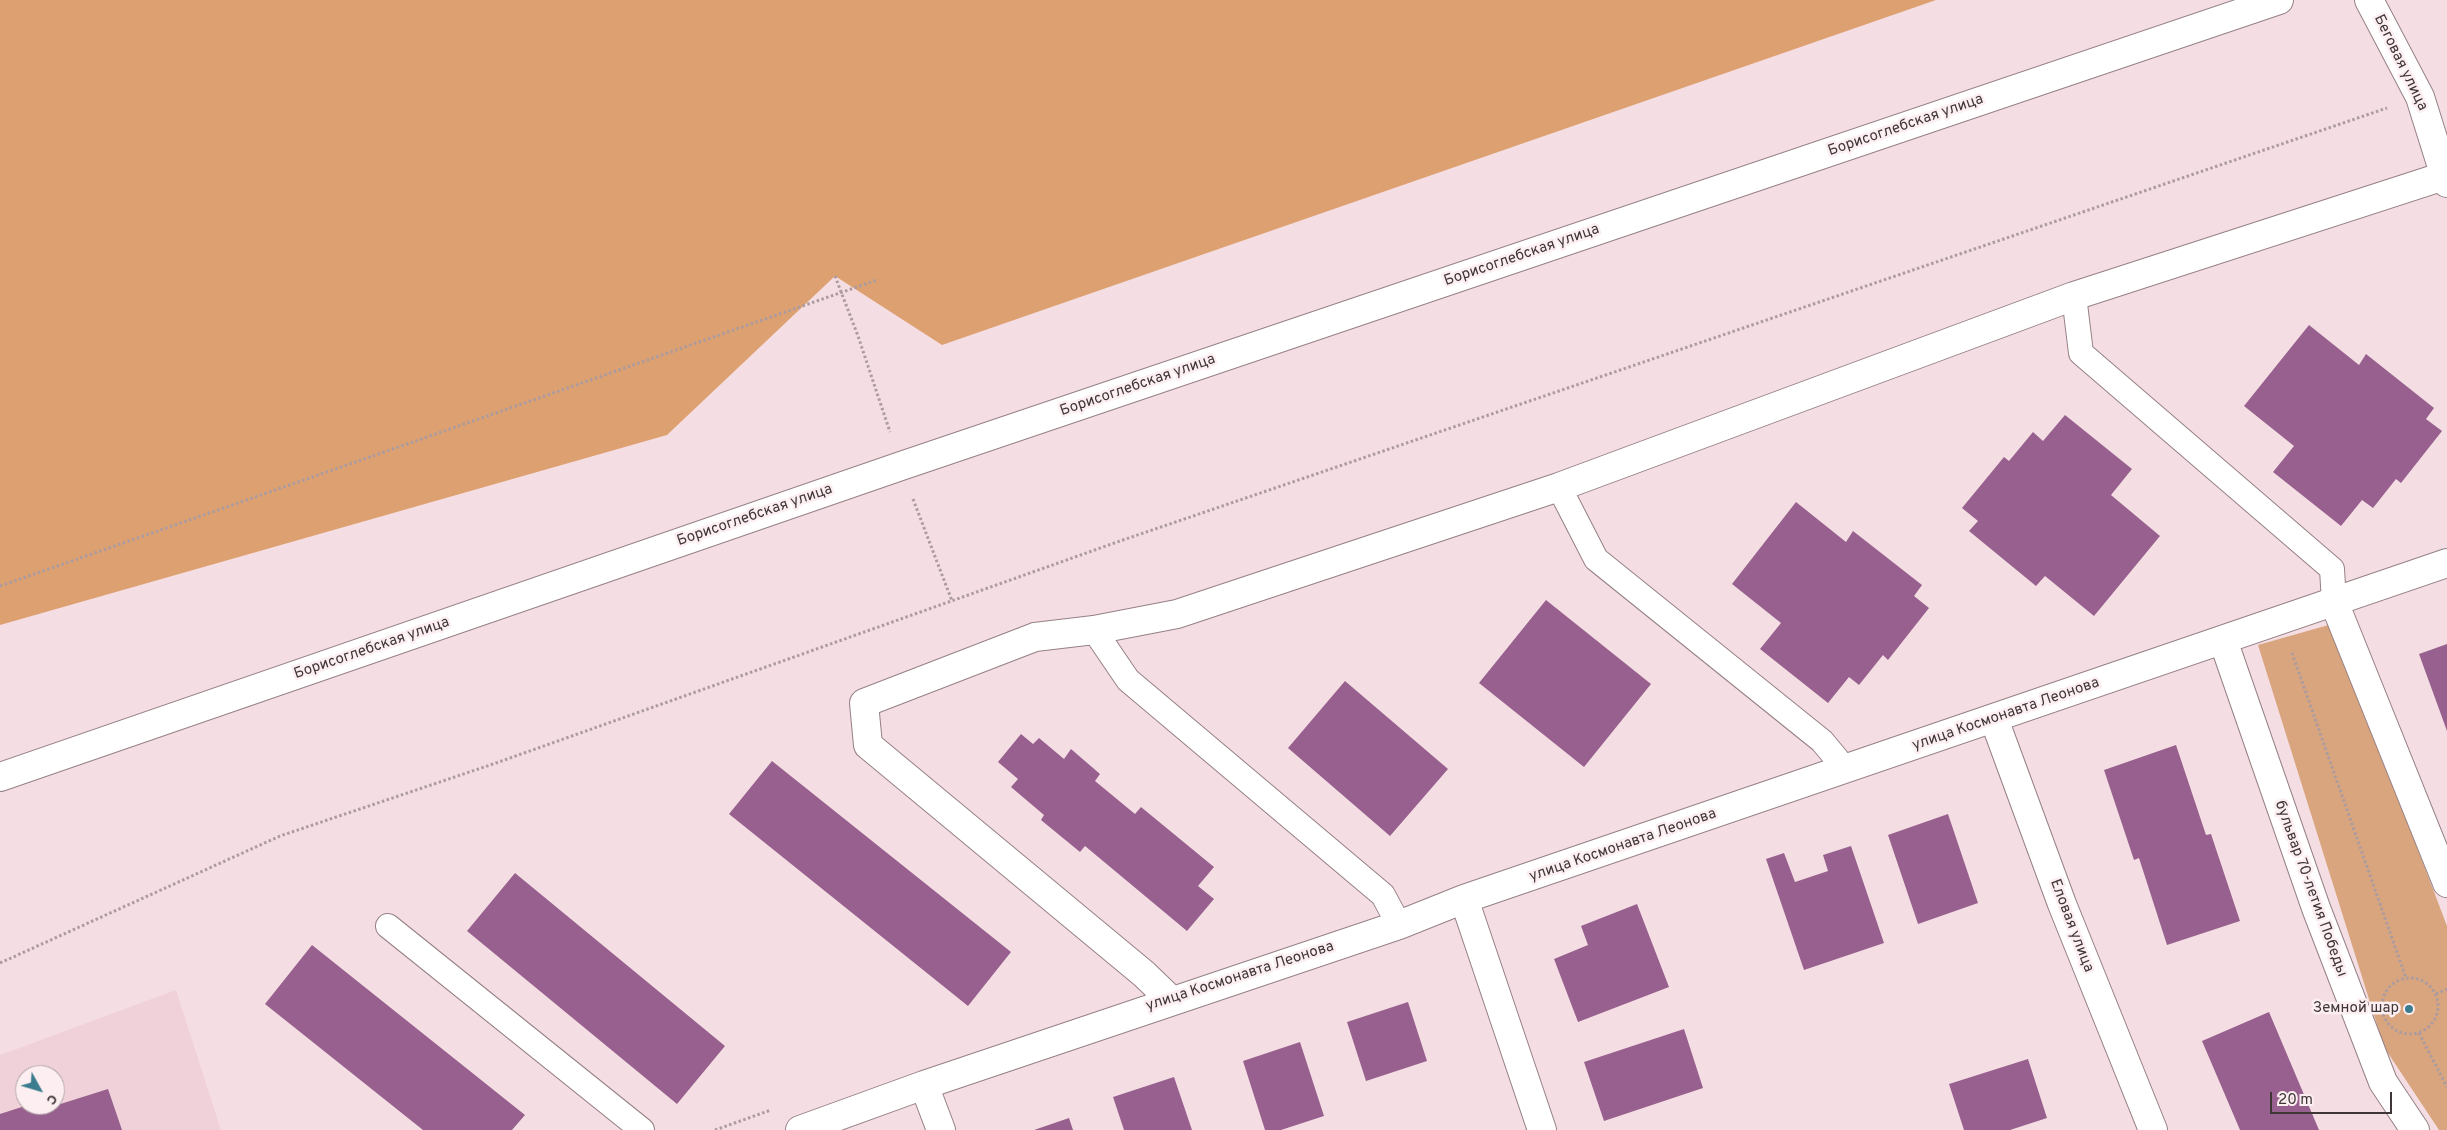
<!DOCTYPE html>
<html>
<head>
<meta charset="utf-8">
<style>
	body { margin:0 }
	#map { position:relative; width:2447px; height:1130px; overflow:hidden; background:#f5dee3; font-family:Overpass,sans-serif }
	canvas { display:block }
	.north { position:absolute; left:15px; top:1065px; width:50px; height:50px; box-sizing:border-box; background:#fceef1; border:1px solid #b0a4a7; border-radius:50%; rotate:129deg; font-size:14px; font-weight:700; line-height:20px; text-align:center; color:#3f3638 }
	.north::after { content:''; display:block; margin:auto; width:18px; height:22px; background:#3b7c8e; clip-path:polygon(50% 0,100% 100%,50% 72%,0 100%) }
	.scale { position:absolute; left:2270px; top:1092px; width:122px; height:22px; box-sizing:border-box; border:2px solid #3f3638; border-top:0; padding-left:6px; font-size:15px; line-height:18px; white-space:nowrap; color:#3f3638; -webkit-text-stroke:4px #fceef1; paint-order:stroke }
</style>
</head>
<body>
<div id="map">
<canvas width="2447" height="1130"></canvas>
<div class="north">С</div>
<div class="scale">20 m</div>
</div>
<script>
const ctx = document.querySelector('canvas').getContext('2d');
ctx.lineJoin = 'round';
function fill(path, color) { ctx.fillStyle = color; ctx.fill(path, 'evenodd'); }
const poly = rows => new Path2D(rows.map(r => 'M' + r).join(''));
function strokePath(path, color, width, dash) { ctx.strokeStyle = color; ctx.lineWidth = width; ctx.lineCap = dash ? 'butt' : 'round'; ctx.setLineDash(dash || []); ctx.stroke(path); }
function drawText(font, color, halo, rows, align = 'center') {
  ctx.font = font + ' Overpass,sans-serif'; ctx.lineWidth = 5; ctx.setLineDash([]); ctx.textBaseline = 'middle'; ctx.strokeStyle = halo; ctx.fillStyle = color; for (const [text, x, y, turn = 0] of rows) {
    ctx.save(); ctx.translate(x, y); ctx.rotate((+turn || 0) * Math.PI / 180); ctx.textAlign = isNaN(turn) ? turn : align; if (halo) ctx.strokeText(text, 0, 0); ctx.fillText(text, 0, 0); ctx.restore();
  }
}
fill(poly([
	[176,990,221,1130,0,1130,0,1055],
	[25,1075,55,1075,55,1105,25,1105]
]), '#f0d1d9');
fill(poly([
	[2332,624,2447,926,2447,1130,2439,1130,2384,1047,2258,645]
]), '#d8a57e');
fill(poly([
	[0,0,1936,0,942,345,835,276,667,435,0,625]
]), '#dda071');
fill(poly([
	[2309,325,2359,365,2366,354,2434,408,2426,419,2442,431,2401,483,2396,479,2373,508,2362,500,2341,526,2273,472,2294,446,2244,406],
	[2065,415,2132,469,2111,495,2160,536,2094,616,2045,576,2036,586,1969,531,1978,521,1962,508,2004,457,2009,461,2033,432,2043,441],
	[1796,502,1846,542,1853,531,1922,585,1914,596,1929,608,1888,660,1883,655,1859,685,1849,677,1828,703,1760,649,1781,623,1732,584],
	[1546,600,1651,684,1584,767,1479,683],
	[2447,644,2447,731,2419,654],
	[1345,681,1448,769,1390,836,1288,748],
	[1021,734,1033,744,1039,738,1064,759,1071,749,1100,774,1095,781,1135,814,1141,807,1214,867,1198,886,1214,899,1187,931,1085,846,1080,852,1041,820,1044,815,1011,787,1018,779,998,762],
	[2176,745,2206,835,2211,834,2240,921,2167,945,2139,858,2134,860,2104,770],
	[772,761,1011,952,968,1006,729,814],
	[1948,814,1978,903,1918,924,1888,835],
	[1851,846,1884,943,1804,970,1766,859,1784,853,1795,882,1828,871,1823,855],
	[515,873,725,1046,677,1104,467,931],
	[1637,904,1669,987,1578,1022,1554,959,1588,945,1581,926],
	[312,945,525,1115,512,1130,423,1130,265,1004],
	[1408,1002,1427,1061,1366,1081,1347,1022],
	[2269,1012,2319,1130,2240,1130,2202,1041],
	[1684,1029,1703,1088,1604,1121,1584,1062],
	[1300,1042,1324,1116,1281,1130,1265,1130,1243,1061],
	[2028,1059,2047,1118,2010,1130,1964,1130,1949,1084],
	[1174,1077,1192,1130,1124,1130,1113,1097],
	[108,1089,122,1130,0,1130,0,1114,28,1105,50,1105,51,1107],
	[1069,1118,1073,1130,1034,1130]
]), '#97608e');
const lane = poly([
	[2074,296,2081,353,2332,569,2334,602],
	[1559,487,1596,559,1822,741,1846,770],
	[1094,630,1128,680,1383,895,1399,925],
	[388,926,642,1130]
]);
const street = poly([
	[2369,0,2420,97,2447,183],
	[2334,602,2447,883],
	[2223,640,2316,908,2383,1082,2415,1130],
	[1994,719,2062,904,2153,1130],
	[1464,899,1542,1130],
	[1171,1000,1144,974,868,745,864,703,1035,637,1094,630,1177,614,1559,487,2074,296,2444,176],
	[924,1085,941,1130],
	[800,1130,924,1085,1399,925,1464,899,2447,563]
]);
const secondary = poly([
	[0,777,901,466,2279,0]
]);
strokePath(lane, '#958085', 26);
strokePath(street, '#958085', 30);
strokePath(secondary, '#958085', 30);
strokePath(poly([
	[835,276,858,336,890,432],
	[913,499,952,601],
	[0,586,877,280],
	[2292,653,2406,978],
	[0,963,280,836,496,763,1120,541,2387,108],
	'2382 1006a28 28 0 1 1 56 0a28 28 0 1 1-56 0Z',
	[2436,994,2447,989],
	[2419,1033,2447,1087],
	[715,1130,771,1110]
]), '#ac9b9f', 3, [2.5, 2.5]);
strokePath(lane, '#fff', 24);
strokePath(street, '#fff', 28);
strokePath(secondary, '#fff', 28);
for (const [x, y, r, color] of [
	[2409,1009,5,"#3b7c8e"]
]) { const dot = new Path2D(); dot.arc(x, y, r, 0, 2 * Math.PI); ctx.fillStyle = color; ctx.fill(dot); strokePath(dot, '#fceef1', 2); }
drawText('15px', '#3f3638', '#fceef1', [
	["Беговая улица",2400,63,64],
	["Борисоглебская улица",1906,126,-19],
	["Борисоглебская улица",1522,256,-19],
	["Борисоглебская улица",1138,386,-19],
	["Борисоглебская улица",755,516,-19],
	["Борисоглебская улица",372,649,-19],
	["улица Космонавта Леонова",2006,715,-19],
	["улица Космонавта Леонова",1623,846,-19],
	["бульвар 70-летия Победы",2310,889,70],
	["Еловая улица",2071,926,69],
	["улица Космонавта Леонова",1240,977,-18]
]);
drawText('15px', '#3f3638', '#fceef1', [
	["Земной шар",2399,1009]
], 'right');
</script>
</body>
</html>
